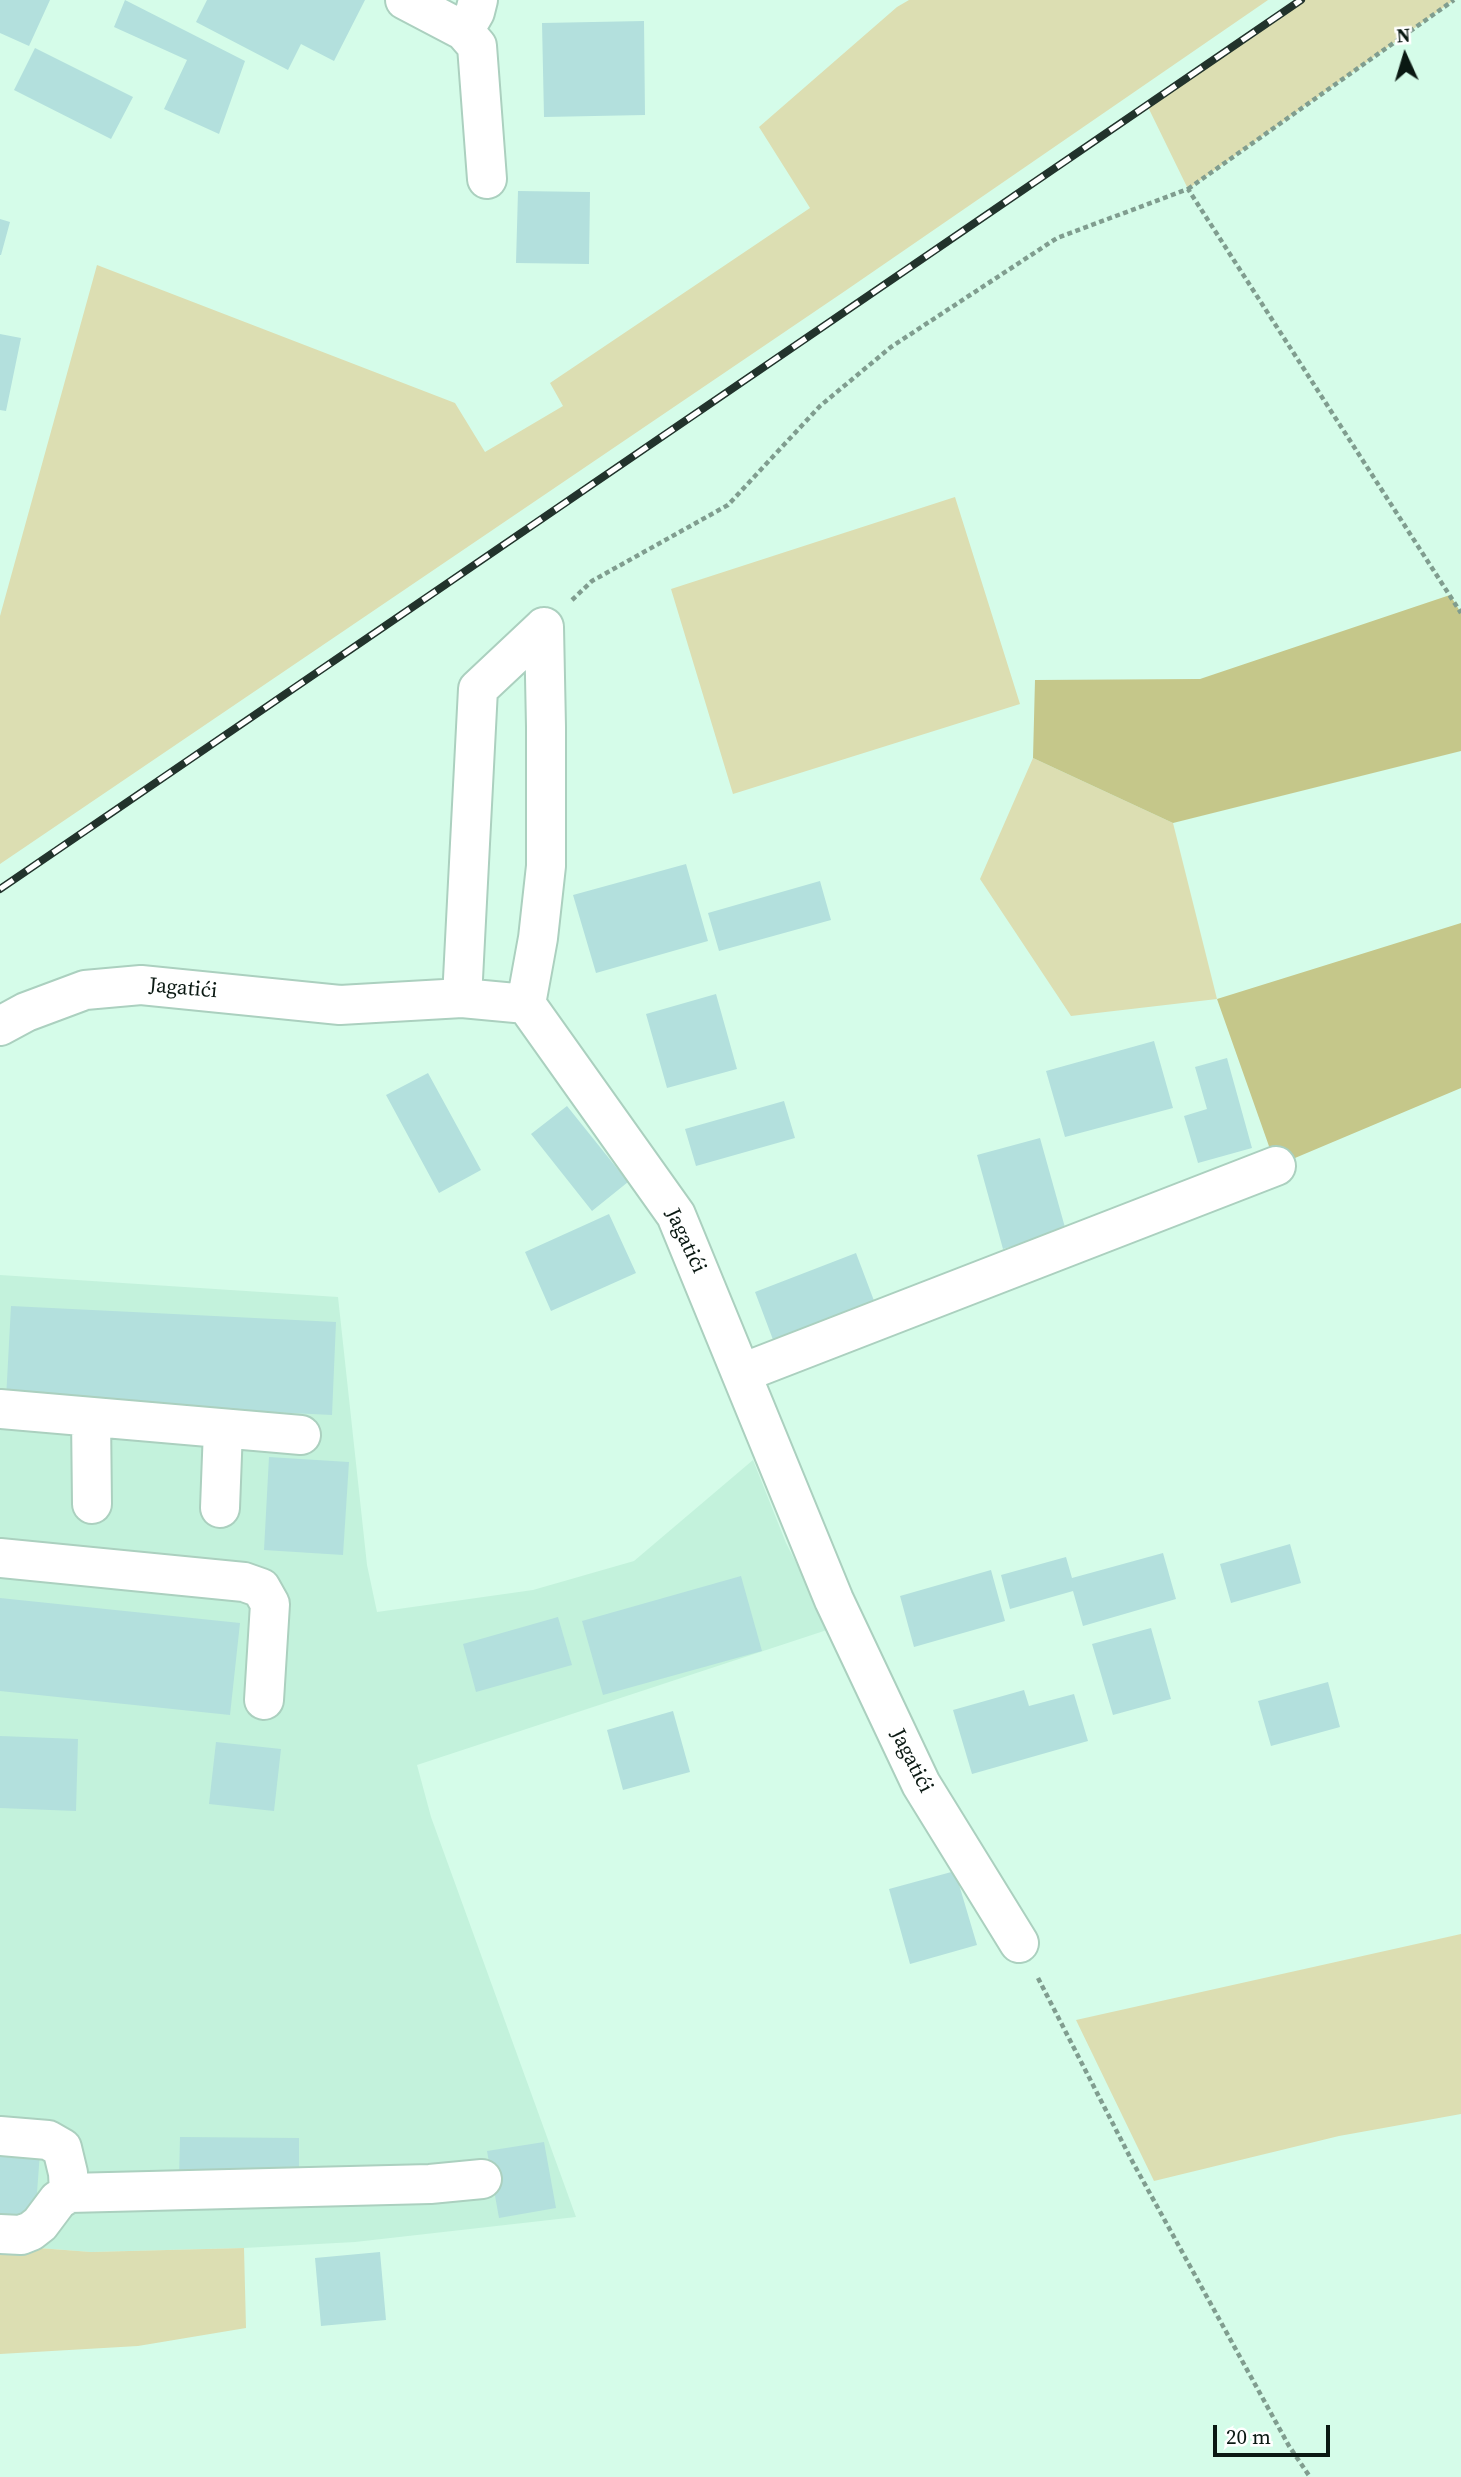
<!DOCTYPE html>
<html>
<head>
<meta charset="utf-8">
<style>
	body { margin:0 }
	#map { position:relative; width:1461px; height:2477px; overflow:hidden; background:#d5fce9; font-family:"Source Serif 4",serif }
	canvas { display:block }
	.north { position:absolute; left:1370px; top:21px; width:70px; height:70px; -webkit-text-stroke:5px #fff; paint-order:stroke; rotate:356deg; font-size:19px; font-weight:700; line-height:28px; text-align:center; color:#0a1812 }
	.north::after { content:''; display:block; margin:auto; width:24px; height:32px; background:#0a1812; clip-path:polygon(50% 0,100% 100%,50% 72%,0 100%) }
	.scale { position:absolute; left:1213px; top:2425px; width:117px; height:32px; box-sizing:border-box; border:4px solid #0a1812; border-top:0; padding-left:9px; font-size:21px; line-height:24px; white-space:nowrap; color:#0a1812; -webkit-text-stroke:5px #fff; paint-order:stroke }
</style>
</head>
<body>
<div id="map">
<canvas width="1461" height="2477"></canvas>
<div class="north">N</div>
<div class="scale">20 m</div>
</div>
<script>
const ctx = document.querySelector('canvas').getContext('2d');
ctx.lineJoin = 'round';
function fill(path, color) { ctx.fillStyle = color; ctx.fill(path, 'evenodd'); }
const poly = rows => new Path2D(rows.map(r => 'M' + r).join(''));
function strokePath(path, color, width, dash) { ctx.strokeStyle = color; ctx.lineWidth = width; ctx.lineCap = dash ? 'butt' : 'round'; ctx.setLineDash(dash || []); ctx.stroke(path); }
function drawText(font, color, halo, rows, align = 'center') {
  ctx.font = font + ' "Source Serif 4",serif'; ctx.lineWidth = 5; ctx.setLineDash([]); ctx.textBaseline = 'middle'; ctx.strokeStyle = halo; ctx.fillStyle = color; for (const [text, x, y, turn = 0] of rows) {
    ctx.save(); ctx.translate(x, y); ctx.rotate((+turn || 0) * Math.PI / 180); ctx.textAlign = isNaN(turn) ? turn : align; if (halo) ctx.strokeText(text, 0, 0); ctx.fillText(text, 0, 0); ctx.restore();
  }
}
fill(poly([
	[0,1275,338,1297,367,1565,377,1612,533,1590,634,1561,753,1460,786,1543,830,1629,417,1765,431,1817,576,2217,355,2242,244,2248,91,2252,0,2245]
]), '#c3f2dc');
fill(poly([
	[909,0,1268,0,845,291,0,864,0,616,97,265,455,403,485,452,563,406,550,383,810,208,759,127,897,7],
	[1301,0,1454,0,1188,189,1147,105],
	[955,497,1020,704,733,794,671,589],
	[1033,758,1173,823,1217,999,1071,1016,980,879],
	[1461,1934,1461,2114,1339,2136,1154,2181,1076,2020],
	[0,2245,91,2252,244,2248,246,2328,138,2346,0,2354]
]), '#dcdeb2');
fill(poly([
	[1450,595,1461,613,1461,751,1173,823,1033,758,1035,680,1200,679],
	[1461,923,1461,1088,1276,1166,1217,999]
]), '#c5c78a');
fill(poly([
	[0,0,50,0,29,46,0,33],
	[125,0,245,61,219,134,164,109,187,60,114,27],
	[207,0,365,0,334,61,301,44,288,70,196,22],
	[644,21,645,115,544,117,542,23],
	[35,48,133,97,111,139,14,90],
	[518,191,590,192,589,264,516,263],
	[0,219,10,222,1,255,0,255],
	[0,334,21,338,6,411,0,410],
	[686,864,708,941,596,973,573,895],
	[820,881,831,920,719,951,708,913],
	[716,994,737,1069,667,1088,646,1014],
	[1154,1041,1173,1108,1065,1137,1046,1071],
	[1227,1058,1252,1148,1198,1163,1184,1116,1207,1109,1195,1067],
	[428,1073,481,1170,439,1193,386,1095],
	[784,1101,795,1138,696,1166,685,1129],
	[567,1106,628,1182,592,1211,531,1134],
	[1040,1138,1066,1231,1003,1249,977,1155],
	[609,1214,636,1273,551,1311,525,1252],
	[856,1253,876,1306,775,1345,755,1292],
	[11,1306,336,1322,332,1415,6,1399],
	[269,1457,349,1462,343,1555,264,1550],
	[1290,1544,1301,1583,1231,1603,1220,1564],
	[1163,1553,1176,1599,1083,1626,1073,1591,1010,1609,1001,1575,1066,1557,1072,1578],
	[991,1570,1005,1621,914,1647,900,1596],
	[741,1576,762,1651,603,1695,582,1621],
	[0,1598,240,1623,230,1715,0,1691],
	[558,1617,572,1665,476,1692,463,1644],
	[1151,1628,1171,1699,1113,1715,1092,1644],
	[1328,1682,1340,1727,1271,1746,1258,1701],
	[1024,1690,1029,1706,1074,1694,1088,1741,972,1774,953,1710],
	[673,1711,690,1772,623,1790,607,1730],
	[0,1736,78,1739,76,1811,0,1808],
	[216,1742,281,1749,274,1811,209,1804],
	[955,1871,977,1945,910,1964,889,1889],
	[180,2137,299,2138,299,2180,179,2179],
	[544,2142,556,2208,499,2218,487,2151],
	[0,2149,40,2152,35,2220,0,2217],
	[380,2252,386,2320,321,2326,315,2258]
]), '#b3e0dd');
const minor = poly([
	[405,0,464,31,477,46,487,179],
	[464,31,475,12,478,0],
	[462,998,478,689,544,627],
	[526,1004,538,938,546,866,546,727,544,627],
	[0,1026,26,1012,85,990,141,985,340,1005,462,998,526,1004,676,1215,834,1600,921,1784,1019,1943],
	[742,1373,1276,1166],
	[0,1409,301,1435],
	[91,1417,92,1504],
	[220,1508,223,1429],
	[0,1558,244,1582,261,1588,270,1604,264,1700],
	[0,2136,48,2140,62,2148,68,2173,69,2193],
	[0,2234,21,2235,31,2231,40,2224,58,2200,69,2193,430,2184,482,2179]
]);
strokePath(minor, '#abd0bf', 42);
strokePath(poly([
	[1188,189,1454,0],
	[572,600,592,581,728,505,820,406,891,347,1057,238,1188,189,1461,613],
	[1038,1978,1131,2159,1289,2446,1310,2477]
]), '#809d8f', 4.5, [5, 3.5]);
strokePath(minor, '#fff', 38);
const rail = poly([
	[0,889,1301,0]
]);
strokePath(rail, '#22332c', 8);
strokePath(rail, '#fff', 5, [16]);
drawText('21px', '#0a1812', '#fff', [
	["Jagatići",183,989,5],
	["Jagatići",685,1241,65],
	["Jagatići",911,1761,63]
]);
</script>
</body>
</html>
